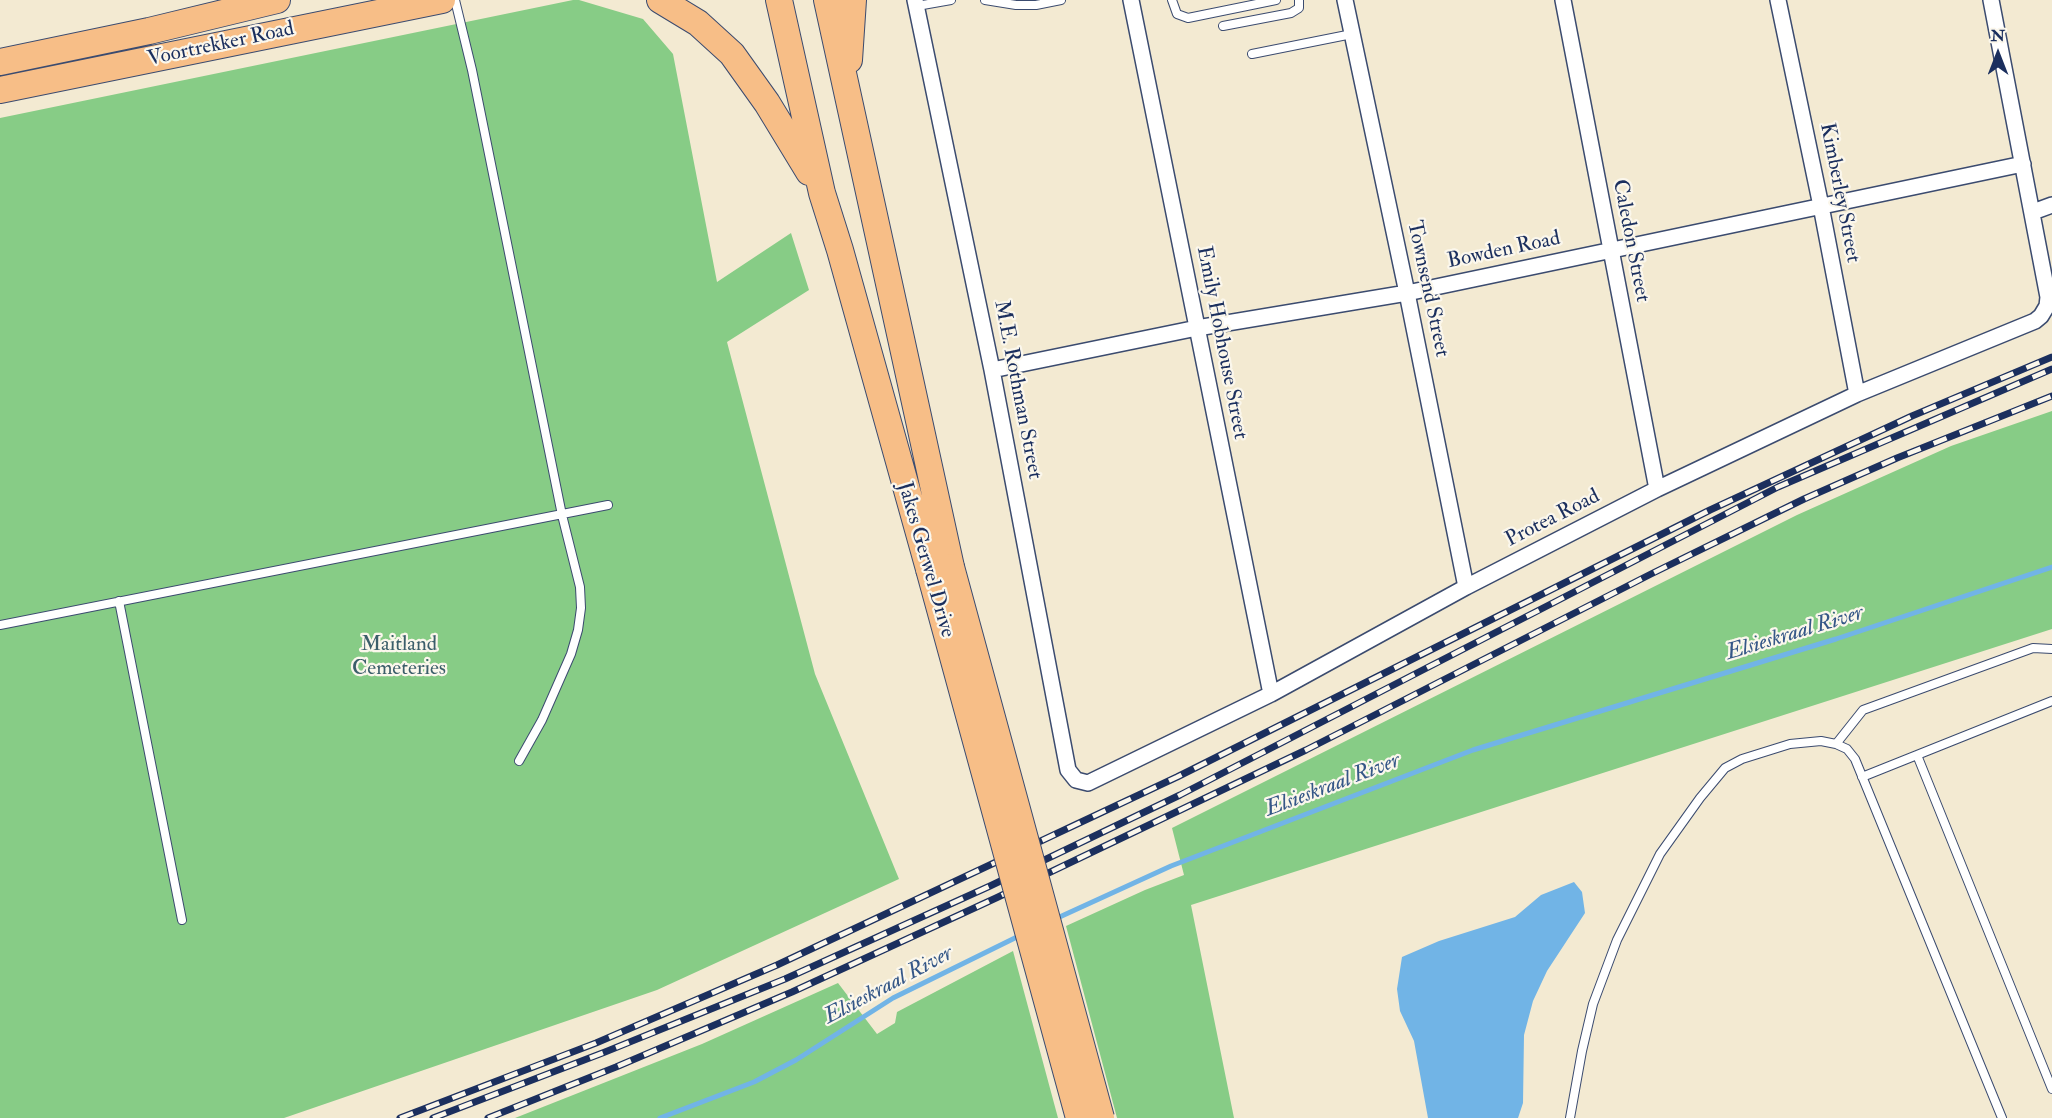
<!DOCTYPE html>
<html>
<head>
<meta charset="utf-8">
<style>
	body { margin:0 }
	#map { position:relative; width:2052px; height:1118px; overflow:hidden; background:#f3ead2; font-family:"IM FELL Double Pica",serif }
	canvas { display:block }
	.north { position:absolute; left:1968px; top:24px; width:60px; height:60px; -webkit-text-stroke:4px #fbf7ec; paint-order:stroke; rotate:0deg; font-size:16px; font-weight:700; line-height:24px; text-align:center; color:#1b2f5e }
	.north::after { content:''; display:block; margin:auto; width:21px; height:27px; background:#1b2f5e; clip-path:polygon(50% 0,100% 100%,50% 72%,0 100%) }
</style>
</head>
<body>
<div id="map">
<canvas width="2052" height="1118"></canvas>
<div class="north">N</div>
</div>
<script>
const ctx = document.querySelector('canvas').getContext('2d');
ctx.lineJoin = 'round';
function fill(path, color) { ctx.fillStyle = color; ctx.fill(path, 'evenodd'); }
const poly = rows => new Path2D(rows.map(r => 'M' + r).join(''));
function strokePath(path, color, width, dash) { ctx.strokeStyle = color; ctx.lineWidth = width; ctx.lineCap = dash ? 'butt' : 'round'; ctx.setLineDash(dash || []); ctx.stroke(path); }
function drawText(font, color, halo, rows, align = 'center') {
  ctx.font = font + ' "IM FELL Double Pica",serif'; ctx.lineWidth = 4.5; ctx.setLineDash([]); ctx.textBaseline = 'middle'; ctx.strokeStyle = halo; ctx.fillStyle = color; for (const [text, x, y, turn = 0] of rows) {
    ctx.save(); ctx.translate(x, y); ctx.rotate((+turn || 0) * Math.PI / 180); ctx.textAlign = isNaN(turn) ? turn : align; if (halo) ctx.strokeText(text, 0, 0); ctx.fillText(text, 0, 0); ctx.restore();
  }
}
fill(poly([
	[573,0,579,0,643,19,673,54,717,282,791,233,809,290,727,342,815,674,899,879,657,990,284,1118,0,1118,0,118],
	[2052,411,2052,629,1191,905,1234,1118,1117,1118,1066,926,1145,890,1184,875,1172,828,1797,515,1951,446],
	[1013,951,1058,1118,515,1118,702,1044,838,983,877,1034,895,1023,897,1012]
]), '#87cc86');
fill(poly([
	[1574,882,1582,892,1585,913,1547,971,1533,1001,1524,1035,1523,1103,1518,1118,1428,1118,1414,1041,1400,1011,1397,989,1402,957,1439,941,1515,917,1541,895]
]), '#71b4e6');
strokePath(poly([
	[1053,920,1171,866,1473,750,1836,639,2052,567],
	[660,1118,754,1082,796,1060,893,998,1023,934]
]), '#71b4e6', 5);
const service = poly([
	[455,0,472,70,562,515,580,587,581,608,578,630,571,654,542,720,519,761],
	[985,0,1016,5,1036,5,1061,0],
	[1172,0,1177,14,1188,18,1276,0],
	[917,6,951,0],
	[1223,26,1291,13,1299,8,1299,0],
	[1252,54,1352,34],
	[119,601,182,920],
	[0,625,608,505],
	[1836,744,1863,710,2033,648,2052,649],
	[1917,755,2052,1089],
	[1862,777,2052,701],
	[1570,1118,1582,1051,1593,1004,1617,940,1660,854,1700,798,1725,768,1742,759,1790,744,1821,741,1836,744,1847,749,1855,759,2002,1118]
]);
const minor = poly([
	[915,0,992,370,1068,770,1076,780,1088,783,1271,694,1466,587,1657,489,1857,394,2035,321,2041,316,2047,306,2048,297,1991,0],
	[1131,0,1271,694],
	[1345,0,1407,293,1466,587],
	[1563,0,1657,489],
	[1778,0,1821,206,1857,394],
	[2033,212,2052,205],
	[992,370,1197,328,1407,293,2023,164]
]);
const primary = poly([
	[0,62,149,31,277,0],
	[0,90,442,0]
]);
const trunk = poly([
	[660,0,698,23,732,54,767,103,809,172],
	[779,0,822,193,840,250,929,569],
	[827,0,951,567],
	[849,60,853,0]
]);
strokePath(service, '#3b4b6f', 10);
strokePath(minor, '#3b4b6f', 18);
strokePath(primary, '#3b4b6f', 28);
strokePath(trunk, '#3b4b6f', 28);
strokePath(service, '#fff', 8);
strokePath(minor, '#fff', 15);
strokePath(primary, '#f7be87', 26);
strokePath(trunk, '#f7be87', 26);
const rail = poly([
	[400,1118,596,1043,777,965,1177,777,1710,510,1912,416,2052,357],
	[433,1118,605,1052,785,979,990,886,1180,795,1778,487,2052,369],
	[488,1118,616,1067,792,992,996,898,1306,750,1651,574,1804,499,1897,458,2052,396]
]);
strokePath(rail, '#1b2f5e', 7);
strokePath(rail, '#fbf7ec', 4.5, [14]);
const trunkBridge = poly([
	[951,567,1101,1118],
	[929,569,1079,1118]
]);
strokePath(trunkBridge, '#3b4b6f', 28, []);
strokePath(trunkBridge, '#f7be87', 26);
drawText('21px', '#1b2f5e', '#fbf7ec', [
	["Voortrekker Road",221,45,-12],
	["Kimberley Street",1839,193,79],
	["Caledon Street",1630,241,79],
	["Bowden Road",1504,251,-12],
	["Townsend Street",1427,289,78],
	["Emily Hobhouse Street",1221,343,79],
	["M.E. Rothman Street",1017,390,79],
	["Protea Road",1553,519,-27],
	["Jakes Gerwel Drive",925,560,74]
]);
drawText('21px', '#3b5e6a', '#fbf7ec', [
	["Maitland",399,645],
	["Cemeteries",399,669]
]);
drawText('italic 22px', '#355787', '#fbf7ec', [
	["Elsieskraal River",1795,634,-17],
	["Elsieskraal River",1333,786,-21],
	["Elsieskraal River",889,986,-28]
]);
</script>
</body>
</html>
